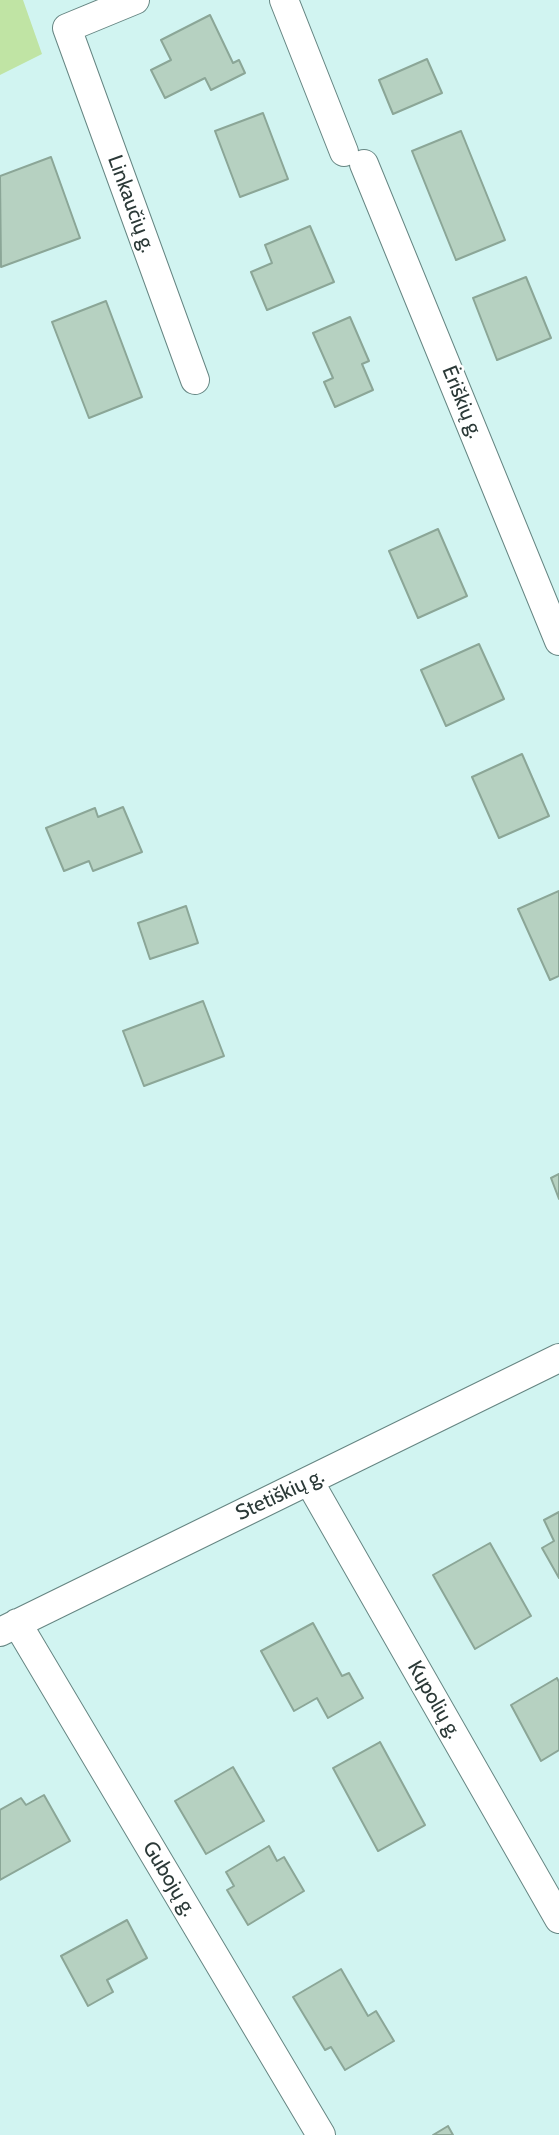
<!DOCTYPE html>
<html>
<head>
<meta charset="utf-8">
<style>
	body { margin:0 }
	canvas { display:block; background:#d1f4f1 }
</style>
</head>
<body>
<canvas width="559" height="2135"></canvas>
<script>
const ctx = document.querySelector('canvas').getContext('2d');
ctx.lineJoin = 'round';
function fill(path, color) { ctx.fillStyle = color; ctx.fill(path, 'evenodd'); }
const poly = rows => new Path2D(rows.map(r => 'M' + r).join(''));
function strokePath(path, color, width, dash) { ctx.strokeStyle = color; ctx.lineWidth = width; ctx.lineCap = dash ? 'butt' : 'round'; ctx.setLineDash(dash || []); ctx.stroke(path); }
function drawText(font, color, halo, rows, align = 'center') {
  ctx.font = font + ' Cabin,sans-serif'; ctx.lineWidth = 5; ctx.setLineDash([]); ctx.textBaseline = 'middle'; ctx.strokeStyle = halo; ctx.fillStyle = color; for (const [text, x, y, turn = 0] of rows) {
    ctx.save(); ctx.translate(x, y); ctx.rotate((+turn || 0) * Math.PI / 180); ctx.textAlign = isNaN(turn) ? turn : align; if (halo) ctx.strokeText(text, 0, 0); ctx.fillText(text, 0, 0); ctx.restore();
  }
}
fill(poly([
	[0,0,23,0,42,54,0,75]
]), '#c0e4a4');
const building = poly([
	[210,15,233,63,239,60,245,73,211,90,205,78,165,98,151,70,171,60,161,40,210,15],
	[427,59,442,93,393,114,379,80,427,59],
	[263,113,288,179,240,197,215,131,263,113],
	[461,131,505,240,456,260,412,151,461,131],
	[51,157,80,238,1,267,0,176,51,157],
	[310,226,334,282,267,310,251,272,272,263,265,245,310,226],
	[526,277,551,338,497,360,473,298,526,277],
	[106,301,142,397,89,418,52,322,106,301],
	[350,317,369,361,362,364,373,390,335,407,324,382,333,378,313,333,350,317],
	[438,529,467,596,418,618,389,551,438,529],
	[479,644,504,699,446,726,421,670,479,644],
	[522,754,549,816,499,838,472,777,522,754],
	[123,807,142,852,93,871,89,861,64,871,46,828,95,808,98,817,123,807],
	[559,891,559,976,550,980,518,909,559,891],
	[186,906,198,943,150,959,138,923,186,906],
	[203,1001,224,1056,144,1086,123,1031,203,1001],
	[559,1174,559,1199,551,1178,559,1174],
	[559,1512,559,1578,542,1548,554,1541,544,1520,559,1512],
	[490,1543,531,1616,475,1649,433,1575,490,1543],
	[313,1623,342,1676,349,1673,363,1698,328,1718,317,1698,294,1711,261,1651,313,1623],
	[557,1678,559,1682,559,1750,541,1761,511,1705,557,1678],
	[380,1742,425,1825,378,1851,333,1768,380,1742],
	[233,1767,264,1821,206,1854,175,1801,233,1767],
	[44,1795,70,1841,0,1880,0,1810,21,1798,26,1805,44,1795],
	[269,1846,277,1861,284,1857,304,1891,248,1925,227,1890,234,1886,226,1872,269,1846],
	[127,1920,147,1958,107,1980,113,1992,88,2006,61,1956,127,1920],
	[341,1969,368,2016,376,2011,394,2041,345,2070,331,2047,325,2050,293,1997,341,1969],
	[448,2126,453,2135,433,2135,448,2126]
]);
fill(building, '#b6d1c1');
strokePath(building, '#8ba697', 2);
const street = poly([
	[135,0,67,28,195,380],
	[284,0,344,152],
	[364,164,559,641],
	[309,1481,559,1919],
	[17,1623,321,2135],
	[0,1632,559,1358]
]);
strokePath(street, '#668683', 30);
strokePath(street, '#fff', 28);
drawText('21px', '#2b3937', '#fff', [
	["Linkaučių g.",131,204,70],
	["Ėriškių g.",462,402,68],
	["Stetiškių g.",280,1495,-25],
	["Kupolių g.",434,1700,60],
	["Gubojų g.",169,1879,59]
]);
</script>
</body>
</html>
